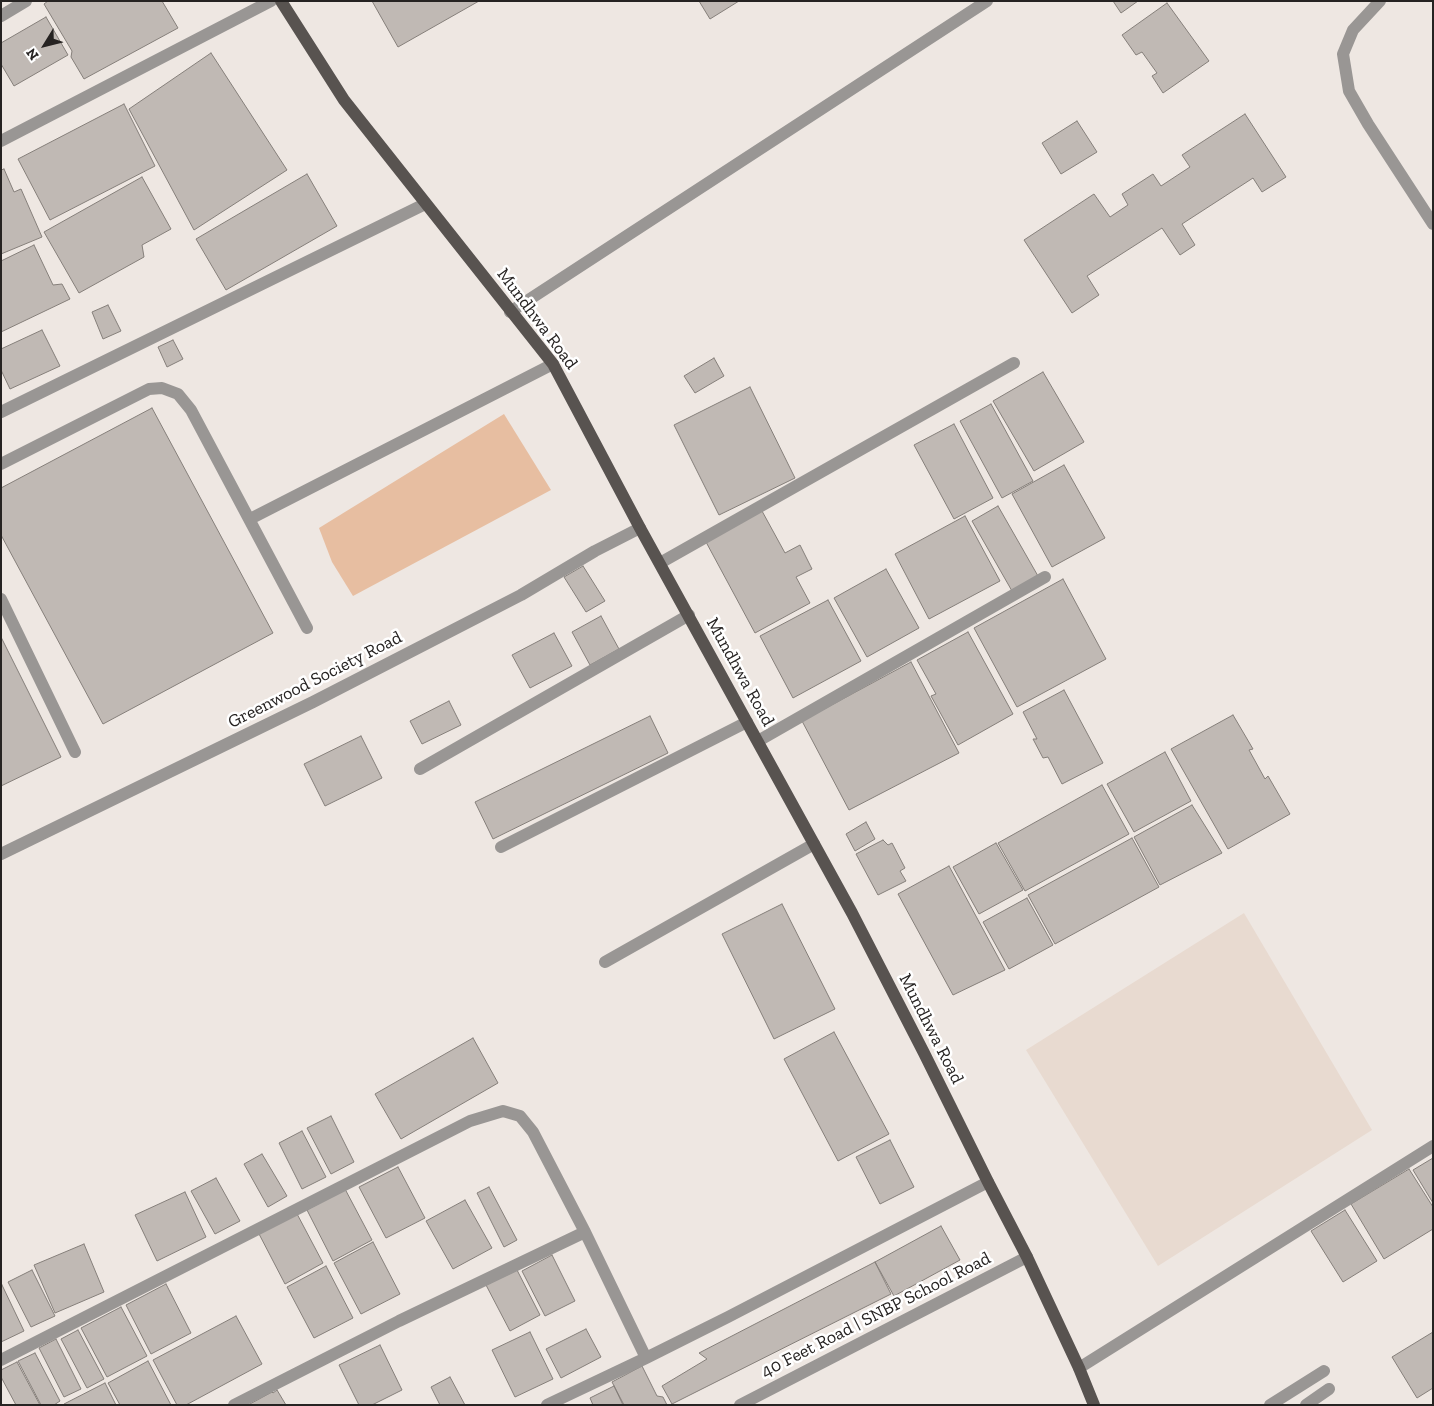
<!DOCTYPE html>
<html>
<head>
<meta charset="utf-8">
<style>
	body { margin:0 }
	#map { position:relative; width:1434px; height:1406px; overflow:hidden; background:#eee7e2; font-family:"Zilla Slab",serif }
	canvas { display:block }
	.frame { position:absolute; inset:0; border:2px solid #262322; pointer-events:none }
	.north { position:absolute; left:20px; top:20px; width:50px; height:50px; -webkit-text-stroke:4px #fff; paint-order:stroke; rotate:234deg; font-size:14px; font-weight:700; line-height:20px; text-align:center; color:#262322 }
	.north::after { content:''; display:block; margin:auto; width:18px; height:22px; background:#262322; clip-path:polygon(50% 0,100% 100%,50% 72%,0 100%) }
</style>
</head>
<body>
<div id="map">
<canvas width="1434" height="1406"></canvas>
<div class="frame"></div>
<div class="north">N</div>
</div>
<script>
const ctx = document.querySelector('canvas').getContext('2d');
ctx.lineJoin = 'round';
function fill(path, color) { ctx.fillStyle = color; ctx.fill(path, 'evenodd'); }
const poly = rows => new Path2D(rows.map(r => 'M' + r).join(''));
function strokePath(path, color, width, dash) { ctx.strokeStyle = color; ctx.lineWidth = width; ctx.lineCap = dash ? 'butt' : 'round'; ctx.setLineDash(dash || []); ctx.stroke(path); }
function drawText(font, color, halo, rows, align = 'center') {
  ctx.font = font + ' "Zilla Slab",serif'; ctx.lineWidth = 5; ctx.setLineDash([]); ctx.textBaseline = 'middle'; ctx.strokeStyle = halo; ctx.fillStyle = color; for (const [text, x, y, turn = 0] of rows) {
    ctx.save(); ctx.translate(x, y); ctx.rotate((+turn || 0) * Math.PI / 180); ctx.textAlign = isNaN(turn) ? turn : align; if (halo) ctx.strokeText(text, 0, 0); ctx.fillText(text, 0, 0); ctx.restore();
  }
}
fill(poly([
	[1244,913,1372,1130,1158,1266,1026,1050]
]), '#e8dad0');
fill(poly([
	[504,414,551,490,353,596,332,562,319,528]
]), '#e7bea1');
const building = poly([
	[48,1,162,1,178,28,84,79,71,57,72,51,44,4,48,1],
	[372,1,479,1,398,47,372,1],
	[699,1,739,1,710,19,699,1],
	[1113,1,1138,1,1121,13,1113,1],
	[1167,3,1209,61,1163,93,1152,76,1157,73,1142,52,1136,55,1122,35,1167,3],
	[46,17,68,55,14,86,1,64,1,43,46,17],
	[211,53,287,170,194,230,129,109,211,53],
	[124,104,155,166,50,220,18,159,124,104],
	[1245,114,1286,177,1262,192,1253,178,1182,224,1195,245,1180,255,1162,228,1087,276,1099,295,1072,313,1024,240,1094,194,1110,217,1128,205,1122,194,1153,174,1161,186,1190,167,1182,155,1245,114],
	[1077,121,1097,152,1061,174,1042,143,1077,121],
	[4,169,14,192,21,189,42,237,1,254,1,170,4,169],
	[307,174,337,226,226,290,196,239,307,174],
	[142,177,171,229,142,245,144,257,79,293,44,232,142,177],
	[34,245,53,285,62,284,70,299,1,332,1,261,34,245],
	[108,305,121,331,103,339,92,312,108,305],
	[42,330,60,366,10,389,1,370,1,349,42,330],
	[173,340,183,359,167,367,158,347,173,340],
	[714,358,724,376,695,393,684,376,714,358],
	[1043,372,1084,442,1034,471,993,401,1043,372],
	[750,387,795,478,719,515,674,425,750,387],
	[991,404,1033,481,1002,498,960,421,991,404],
	[152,408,273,633,103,724,1,535,1,488,152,408],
	[954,424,993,498,954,519,914,445,954,424],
	[1064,465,1105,538,1052,567,1012,494,1064,465],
	[998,506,1038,576,1012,591,972,521,998,506],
	[762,511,785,553,800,545,812,569,796,577,810,603,755,633,706,542,762,511],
	[965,516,1000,581,929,619,895,554,965,516],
	[583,566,605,601,586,612,564,577,583,566],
	[886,569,919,628,867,657,834,598,886,569],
	[1063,579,1106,659,1017,707,974,628,1063,579],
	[828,600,861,661,793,698,760,636,828,600],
	[601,616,619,649,590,665,572,632,601,616],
	[968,632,1013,714,958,745,931,696,936,694,917,660,968,632],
	[554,633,572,666,530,688,512,655,554,633],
	[1,637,61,757,1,786,1,637],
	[911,662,959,753,849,810,802,721,911,662],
	[1064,690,1103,763,1062,784,1048,757,1043,758,1033,739,1037,739,1023,712,1064,690],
	[449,701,461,725,422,744,410,721,449,701],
	[1233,715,1253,749,1249,750,1265,779,1268,776,1290,814,1228,849,1171,749,1233,715],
	[650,716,668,753,493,839,475,802,650,716],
	[361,736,382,778,325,806,304,764,361,736],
	[1165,752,1191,801,1134,832,1107,784,1165,752],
	[1102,785,1129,834,1025,891,998,843,1102,785],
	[1192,805,1222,853,1160,885,1134,837,1192,805],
	[866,822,875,839,855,851,846,834,866,822],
	[1132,838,1159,887,1055,944,1028,895,1132,838],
	[883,840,888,845,892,843,905,868,900,871,906,881,878,895,856,854,883,840],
	[996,843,1023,890,979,914,953,867,996,843],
	[949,866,1005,970,953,995,898,894,949,866],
	[1027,898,1053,945,1009,969,983,922,1027,898],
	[782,904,835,1009,774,1039,722,934,782,904],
	[834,1032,889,1134,838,1161,784,1059,834,1032],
	[473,1038,498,1083,401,1139,375,1094,473,1038],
	[331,1116,354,1162,331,1174,307,1128,331,1116],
	[302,1131,326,1177,302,1189,279,1143,302,1131],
	[890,1140,914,1187,880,1204,856,1157,890,1140],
	[262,1154,287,1196,268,1207,244,1164,262,1154],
	[1433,1158,1433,1203,1413,1170,1433,1158],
	[398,1167,425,1218,386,1238,359,1187,398,1167],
	[1409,1169,1433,1207,1433,1229,1384,1259,1351,1204,1409,1169],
	[216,1178,240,1221,215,1234,191,1191,216,1178],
	[489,1187,517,1240,504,1247,477,1193,489,1187],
	[345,1189,372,1240,333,1261,307,1210,345,1189],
	[185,1192,206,1237,157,1261,135,1215,185,1192],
	[465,1200,492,1248,453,1269,426,1221,465,1200],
	[1345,1210,1377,1261,1343,1282,1311,1231,1345,1210],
	[296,1212,323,1263,285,1284,258,1232,296,1212],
	[941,1226,960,1260,894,1296,875,1262,941,1226],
	[373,1242,400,1294,361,1314,334,1263,373,1242],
	[84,1244,104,1292,55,1313,34,1265,84,1244],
	[552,1255,575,1301,545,1316,522,1271,552,1255],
	[875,1262,891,1294,672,1404,662,1386,707,1359,699,1353,875,1262],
	[326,1266,353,1318,314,1338,287,1287,326,1266],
	[32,1270,55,1316,31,1327,8,1282,32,1270],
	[517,1270,540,1315,510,1331,486,1285,517,1270],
	[166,1284,191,1333,151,1354,126,1305,166,1284],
	[2,1285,24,1331,1,1342,1,1286,2,1285],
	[121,1307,147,1356,107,1377,81,1328,121,1307],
	[236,1316,262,1364,186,1405,177,1405,153,1360,236,1316],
	[586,1329,601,1357,561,1378,546,1349,586,1329],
	[78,1330,104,1379,87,1388,61,1339,78,1330],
	[530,1332,553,1379,515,1397,492,1350,530,1332],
	[1433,1332,1433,1388,1417,1398,1392,1357,1433,1332],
	[56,1339,81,1389,64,1397,39,1348,56,1339],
	[380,1345,402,1390,372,1405,359,1405,339,1365,380,1345],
	[35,1353,60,1401,54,1405,41,1405,18,1361,35,1353],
	[148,1361,171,1405,120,1405,108,1383,148,1361],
	[17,1362,40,1405,16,1405,1,1377,1,1370,17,1362],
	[642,1366,657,1396,663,1397,667,1405,624,1405,612,1382,642,1366],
	[450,1377,465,1405,440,1405,431,1387,450,1377],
	[105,1383,116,1405,65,1405,64,1404,105,1383],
	[614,1386,623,1405,593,1405,590,1398,614,1386],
	[277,1390,286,1405,248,1405,272,1392,273,1393,277,1390]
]);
fill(building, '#c0b9b4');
strokePath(building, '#857f7a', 1);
strokePath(poly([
	[510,312,987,1],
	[1,464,149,389,162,388,178,394,191,410,307,628],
	[250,519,553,364],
	[660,563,1014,363],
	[1,599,75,752],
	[758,741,1045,577],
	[420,769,689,615],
	[501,847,747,722],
	[1270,1405,1324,1371],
	[1306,1405,1329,1389]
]), '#999694', 12);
strokePath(poly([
	[1380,1,1353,30,1343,54,1349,91,1368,124,1433,224],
	[1,16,26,1],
	[1,141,271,1],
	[1,412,425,204],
	[1,854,313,702,521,595,595,551,640,528],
	[605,962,814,844],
	[1,1360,470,1121,503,1111,520,1116,533,1132,585,1232,646,1358],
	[1079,1368,1433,1146],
	[234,1405,399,1321,585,1232],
	[547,1405,646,1358,728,1317,988,1182],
	[740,1405,1027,1257]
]), '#999694', 12);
strokePath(poly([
	[281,1,344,100,553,364,640,528,852,913,924,1053,988,1182,1027,1257,1079,1368,1094,1405]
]), '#585350', 12);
drawText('18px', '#262322', '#fff', [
	["Mundhwa Road",537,319,53],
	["Mundhwa Road",740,672,61],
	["Greenwood Society Road",315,680,-27],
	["Mundhwa Road",931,1029,63],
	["40 Feet Road | SNBP School Road",876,1315,-27]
]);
</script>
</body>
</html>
